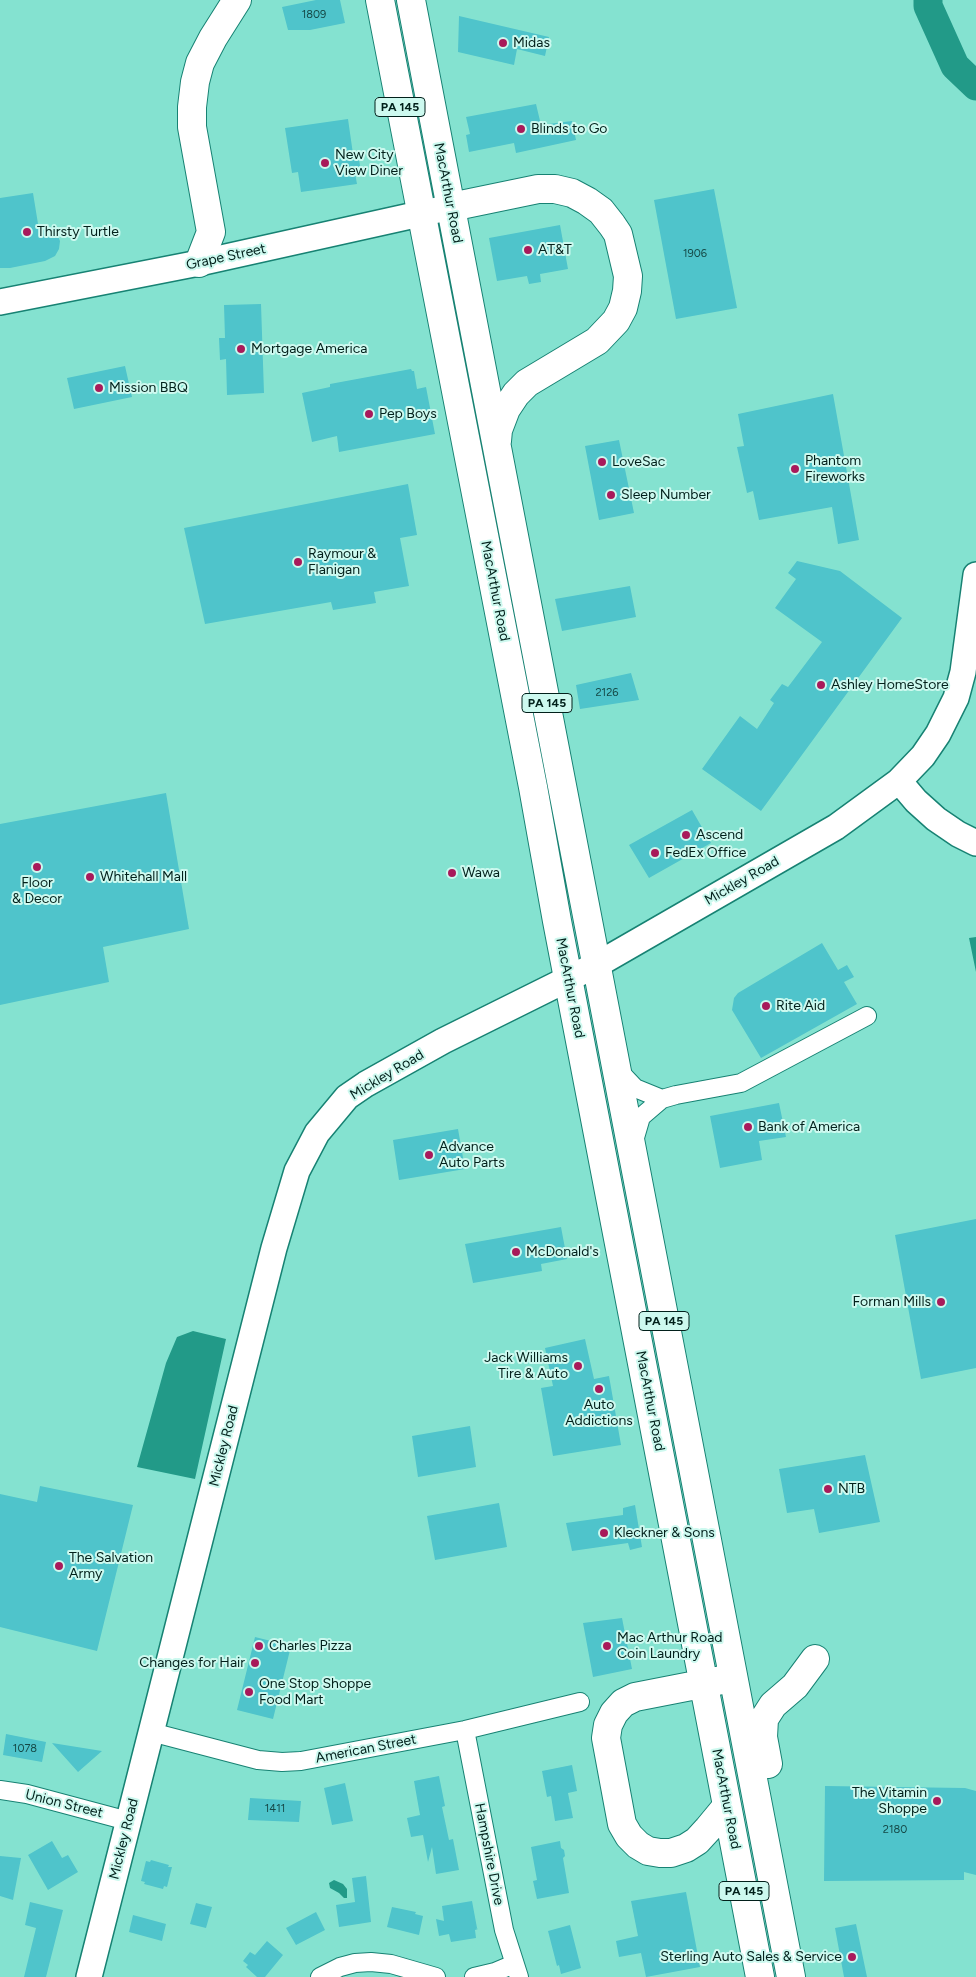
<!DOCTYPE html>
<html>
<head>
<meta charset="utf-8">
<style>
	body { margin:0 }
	canvas { display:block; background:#84e2d0 }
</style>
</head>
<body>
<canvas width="976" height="1977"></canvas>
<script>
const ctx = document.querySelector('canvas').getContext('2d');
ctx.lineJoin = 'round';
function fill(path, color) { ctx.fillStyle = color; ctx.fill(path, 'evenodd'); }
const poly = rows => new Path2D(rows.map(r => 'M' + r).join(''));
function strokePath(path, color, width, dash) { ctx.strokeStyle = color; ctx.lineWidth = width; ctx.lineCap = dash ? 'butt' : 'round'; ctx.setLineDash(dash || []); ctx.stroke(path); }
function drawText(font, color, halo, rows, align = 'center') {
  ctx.font = font + ' Figtree,sans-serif'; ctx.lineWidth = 4; ctx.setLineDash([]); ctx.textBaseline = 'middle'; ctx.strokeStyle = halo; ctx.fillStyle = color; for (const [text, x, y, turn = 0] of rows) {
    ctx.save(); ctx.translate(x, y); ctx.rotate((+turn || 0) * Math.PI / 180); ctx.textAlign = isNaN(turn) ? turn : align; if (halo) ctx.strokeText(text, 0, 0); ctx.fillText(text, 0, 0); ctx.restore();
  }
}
fill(poly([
	[976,937,976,972,969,938],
	[193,1331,226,1339,195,1479,137,1467,166,1363,177,1337],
	[334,1880,343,1884,347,1889,347,1898,344,1898,339,1893,330,1888,329,1883]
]), '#229a88');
strokePath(poly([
	[928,0,928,6,955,66,976,86]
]), '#229a88', 29);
fill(poly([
	[316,0,340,0,345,23,310,30,288,30,282,7],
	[459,16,549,37,545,56,517,49,514,65,458,52],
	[536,104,541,125,572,121,576,140,516,153,514,143,469,152,466,135,470,134,466,117],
	[348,119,353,154,358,153,361,172,355,173,357,184,301,192,298,172,292,173,285,128],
	[714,189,737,308,676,319,654,200],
	[33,193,39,230,51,230,57,234,60,241,59,249,55,256,45,261,10,268,0,268,0,198],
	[560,225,568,269,540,274,541,282,529,284,527,276,497,281,489,238],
	[261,304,264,393,227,395,226,359,220,360,219,338,225,338,224,305],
	[125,366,132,397,74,409,67,378],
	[411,369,412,371,414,371,417,389,426,387,435,434,339,452,337,436,312,442,302,393,330,387,330,384],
	[833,394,859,540,838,544,832,507,759,520,753,491,747,493,737,447,744,446,738,414],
	[619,440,634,513,599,520,585,446],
	[408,484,417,535,400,538,409,586,374,592,376,603,333,610,331,602,205,624,184,528],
	[797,561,840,571,902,618,761,811,702,769,740,716,757,729,774,703,770,700,782,684,788,687,822,642,775,608,796,579,788,573],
	[630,586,636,617,562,631,555,599],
	[631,673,639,700,580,709,576,685],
	[166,793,189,929,103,947,109,982,0,1005,0,824],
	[692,810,711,843,649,878,629,845],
	[822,943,838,970,847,965,854,977,844,982,857,1004,761,1058,732,1010,734,998,738,993],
	[779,1103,786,1137,759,1141,762,1160,720,1168,710,1116],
	[458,1129,465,1169,399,1180,393,1140],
	[976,1219,976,1368,921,1379,895,1235],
	[561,1227,567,1259,541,1264,542,1271,473,1283,465,1244],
	[585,1339,594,1379,609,1376,621,1445,553,1456,541,1388,553,1386,545,1348],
	[470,1426,476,1467,418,1477,412,1436],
	[865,1455,880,1522,819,1533,814,1509,787,1513,779,1469],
	[40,1486,133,1505,97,1651,0,1627,0,1494,37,1502],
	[499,1503,507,1547,435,1560,427,1516],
	[635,1505,642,1547,630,1550,628,1543,572,1551,566,1523,623,1515,623,1508],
	[622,1618,632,1669,593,1677,583,1623],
	[255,1637,291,1646,273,1719,237,1710],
	[6,1734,46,1742,42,1762,3,1755],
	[52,1743,102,1751,78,1772],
	[572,1765,577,1791,568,1793,573,1818,555,1821,551,1796,547,1797,542,1771],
	[439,1776,445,1806,442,1807,449,1840,453,1839,459,1870,436,1874,432,1847,428,1862,423,1835,411,1837,407,1818,420,1815,414,1781],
	[345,1783,353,1821,332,1825,324,1788],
	[825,1786,965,1788,976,1791,976,1875,964,1872,964,1880,824,1881],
	[250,1798,301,1801,299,1822,248,1820],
	[52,1841,62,1858,68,1855,78,1872,48,1890,28,1855],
	[560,1841,561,1848,564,1850,565,1856,563,1858,569,1893,537,1899,533,1881,537,1880,531,1847],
	[0,1856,21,1858,13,1900,0,1896],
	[151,1860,169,1865,168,1867,172,1867,167,1887,164,1886,163,1889,144,1884,145,1882,141,1881,146,1861,150,1862],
	[366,1876,371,1922,339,1927,336,1905,355,1902,352,1878],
	[686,1892,700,1967,646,1977,641,1953,619,1957,616,1941,638,1936,631,1901],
	[472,1901,477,1928,476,1928,478,1929,475,1930,476,1938,451,1942,449,1934,439,1936,436,1919,444,1921,442,1906],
	[30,1902,63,1910,46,1977,24,1977,36,1928,25,1925],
	[196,1903,212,1907,206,1928,190,1924],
	[392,1907,416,1912,415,1914,423,1916,419,1935,387,1927],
	[316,1912,325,1930,296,1945,286,1928],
	[133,1915,166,1924,162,1941,129,1932],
	[856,1924,867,1977,844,1977,835,1928],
	[570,1925,581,1968,561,1974,559,1965,557,1966,548,1931],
	[267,1941,283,1955,265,1977,257,1977,246,1967,248,1965,243,1961,250,1952,255,1955]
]), '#4fc4cb');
const street = poly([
	[617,1069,635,1088,662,1099],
	[634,1141,641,1117,662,1099,676,1095,741,1083,867,1016],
	[465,1730,504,1930,519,1977],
	[151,1732,258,1760,282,1762,301,1761,465,1730,580,1702],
	[0,1790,27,1794,128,1821],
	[320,1977,340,1967,355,1963,371,1962,391,1964,436,1977],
	[474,1977,495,1972,514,1964]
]);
const secondary = poly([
	[0,302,199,263,451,207],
	[899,781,916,801,936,819,958,834,976,843],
	[89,1977,274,1248,297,1171,317,1133,347,1097,366,1084,443,1041,600,963,836,827,899,781,923,756,938,734,956,698,963,672,976,575]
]);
const highway = poly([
	[380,0,533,787,557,921,760,1977],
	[411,0,791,1977],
	[451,207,538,189,555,189,572,193,587,201,601,211,612,225,618,234,628,276,627,291,623,308,616,321,597,341,527,383,516,394,506,409,498,430,497,441],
	[199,263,211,232,192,127,192,107,195,82,200,63,213,38,237,0],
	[722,1680,635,1697,623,1703,614,1713,608,1725,606,1738,622,1824,629,1836,638,1845,648,1851,660,1853,671,1853,686,1848,697,1841,708,1829,727,1806],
	[768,1764,763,1737,764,1719,773,1705,795,1686,815,1659]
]);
strokePath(street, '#178273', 20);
strokePath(secondary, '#178273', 28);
strokePath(highway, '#178273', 30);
strokePath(street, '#fff', 18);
strokePath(secondary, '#fff', 25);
strokePath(highway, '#fff', 28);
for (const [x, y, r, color] of [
	[503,43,5,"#a81a5b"],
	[521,129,5,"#a81a5b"],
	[325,163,5,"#a81a5b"],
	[27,232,5,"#a81a5b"],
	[528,250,5,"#a81a5b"],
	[241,349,5,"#a81a5b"],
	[99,388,5,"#a81a5b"],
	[369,414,5,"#a81a5b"],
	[602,462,5,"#a81a5b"],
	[795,469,5,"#a81a5b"],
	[611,495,5,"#a81a5b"],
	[298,562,5,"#a81a5b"],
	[821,685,5,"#a81a5b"],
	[686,835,5,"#a81a5b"],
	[655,853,5,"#a81a5b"],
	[37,867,5,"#a81a5b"],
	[452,873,5,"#a81a5b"],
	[90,877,5,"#a81a5b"],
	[766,1006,5,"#a81a5b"],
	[748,1127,5,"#a81a5b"],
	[429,1155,5,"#a81a5b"],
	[516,1252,5,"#a81a5b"],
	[941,1302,5,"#a81a5b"],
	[578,1366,5,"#a81a5b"],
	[599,1389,5,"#a81a5b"],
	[828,1489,5,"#a81a5b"],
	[604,1533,5,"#a81a5b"],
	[59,1566,5,"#a81a5b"],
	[259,1646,5,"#a81a5b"],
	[607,1646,5,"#a81a5b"],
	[255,1663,5,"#a81a5b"],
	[249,1692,5,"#a81a5b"],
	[937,1801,5,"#a81a5b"],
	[852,1957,5,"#a81a5b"]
]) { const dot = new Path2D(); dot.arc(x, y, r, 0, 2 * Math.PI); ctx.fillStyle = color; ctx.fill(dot); strokePath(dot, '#cdf9ef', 2); }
drawText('11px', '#154947', null, [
	["1809",314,15],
	["1906",695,254],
	["2126",607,693],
	["1078",25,1749],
	["1411",275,1809],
	["2180",895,1830]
]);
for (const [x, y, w] of [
	[400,107,50],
	[547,703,50],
	[664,1321,50],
	[744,1891,50]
]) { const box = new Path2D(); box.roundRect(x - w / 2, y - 9.5, w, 19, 4); ctx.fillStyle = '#cdf9ef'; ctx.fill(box); strokePath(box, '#02201b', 1); }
drawText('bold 12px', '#02201b', null, [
	["PA 145",400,107],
	["PA 145",547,703],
	["PA 145",664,1321],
	["PA 145",744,1891]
]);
drawText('14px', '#02201b', '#cdf9ef', [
	["Midas",513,43],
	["Blinds to Go",531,129],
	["New City",335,155],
	["View Diner",335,171],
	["Thirsty Turtle",37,232],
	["AT&T",538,250],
	["Mortgage America",251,349],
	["Mission BBQ",109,388],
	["Pep Boys",379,414],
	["Phantom",805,461],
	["Fireworks",805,477],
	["LoveSac",612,462],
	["Sleep Number",621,495],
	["Raymour &",308,554],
	["Flanigan",308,570],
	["Ashley HomeStore",831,685],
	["Ascend",696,835],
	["FedEx Office",665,853],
	["Wawa",462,873],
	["Whitehall Mall",100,877],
	["Floor",37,883,"center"],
	["& Decor",37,899,"center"],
	["Rite Aid",776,1006],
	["Bank of America",758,1127],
	["Advance",439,1147],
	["Auto Parts",439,1163],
	["McDonald's",526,1252],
	["Forman Mills",931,1302,"right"],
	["Jack Williams",568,1358,"right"],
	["Tire & Auto",568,1374,"right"],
	["Auto",599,1405,"center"],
	["Addictions",599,1421,"center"],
	["NTB",838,1489],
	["Kleckner & Sons",614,1533],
	["The Salvation",69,1558],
	["Army",69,1574],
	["Mac Arthur Road",617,1638],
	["Coin Laundry",617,1654],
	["Charles Pizza",269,1646],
	["Changes for Hair",245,1663,"right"],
	["One Stop Shoppe",259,1684],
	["Food Mart",259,1700],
	["The Vitamin",927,1793,"right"],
	["Shoppe",927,1809,"right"],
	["Sterling Auto Sales & Service",842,1957,"right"]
], 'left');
drawText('14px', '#02201b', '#cdf9ef', [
	["MacArthur Road",448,193,79],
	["Grape Street",226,257,-12],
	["MacArthur Road",495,591,79],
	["Mickley Road",742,881,-30],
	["MacArthur Road",570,988,79],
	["Mickley Road",387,1075,-31],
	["MacArthur Road",650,1401,79],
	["Mickley Road",224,1446,-76],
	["American Street",366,1749,-11],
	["MacArthur Road",726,1799,79],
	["Union Street",64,1804,14],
	["Mickley Road",124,1839,-76],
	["Hampshire Drive",489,1854,79]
]);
</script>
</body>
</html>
